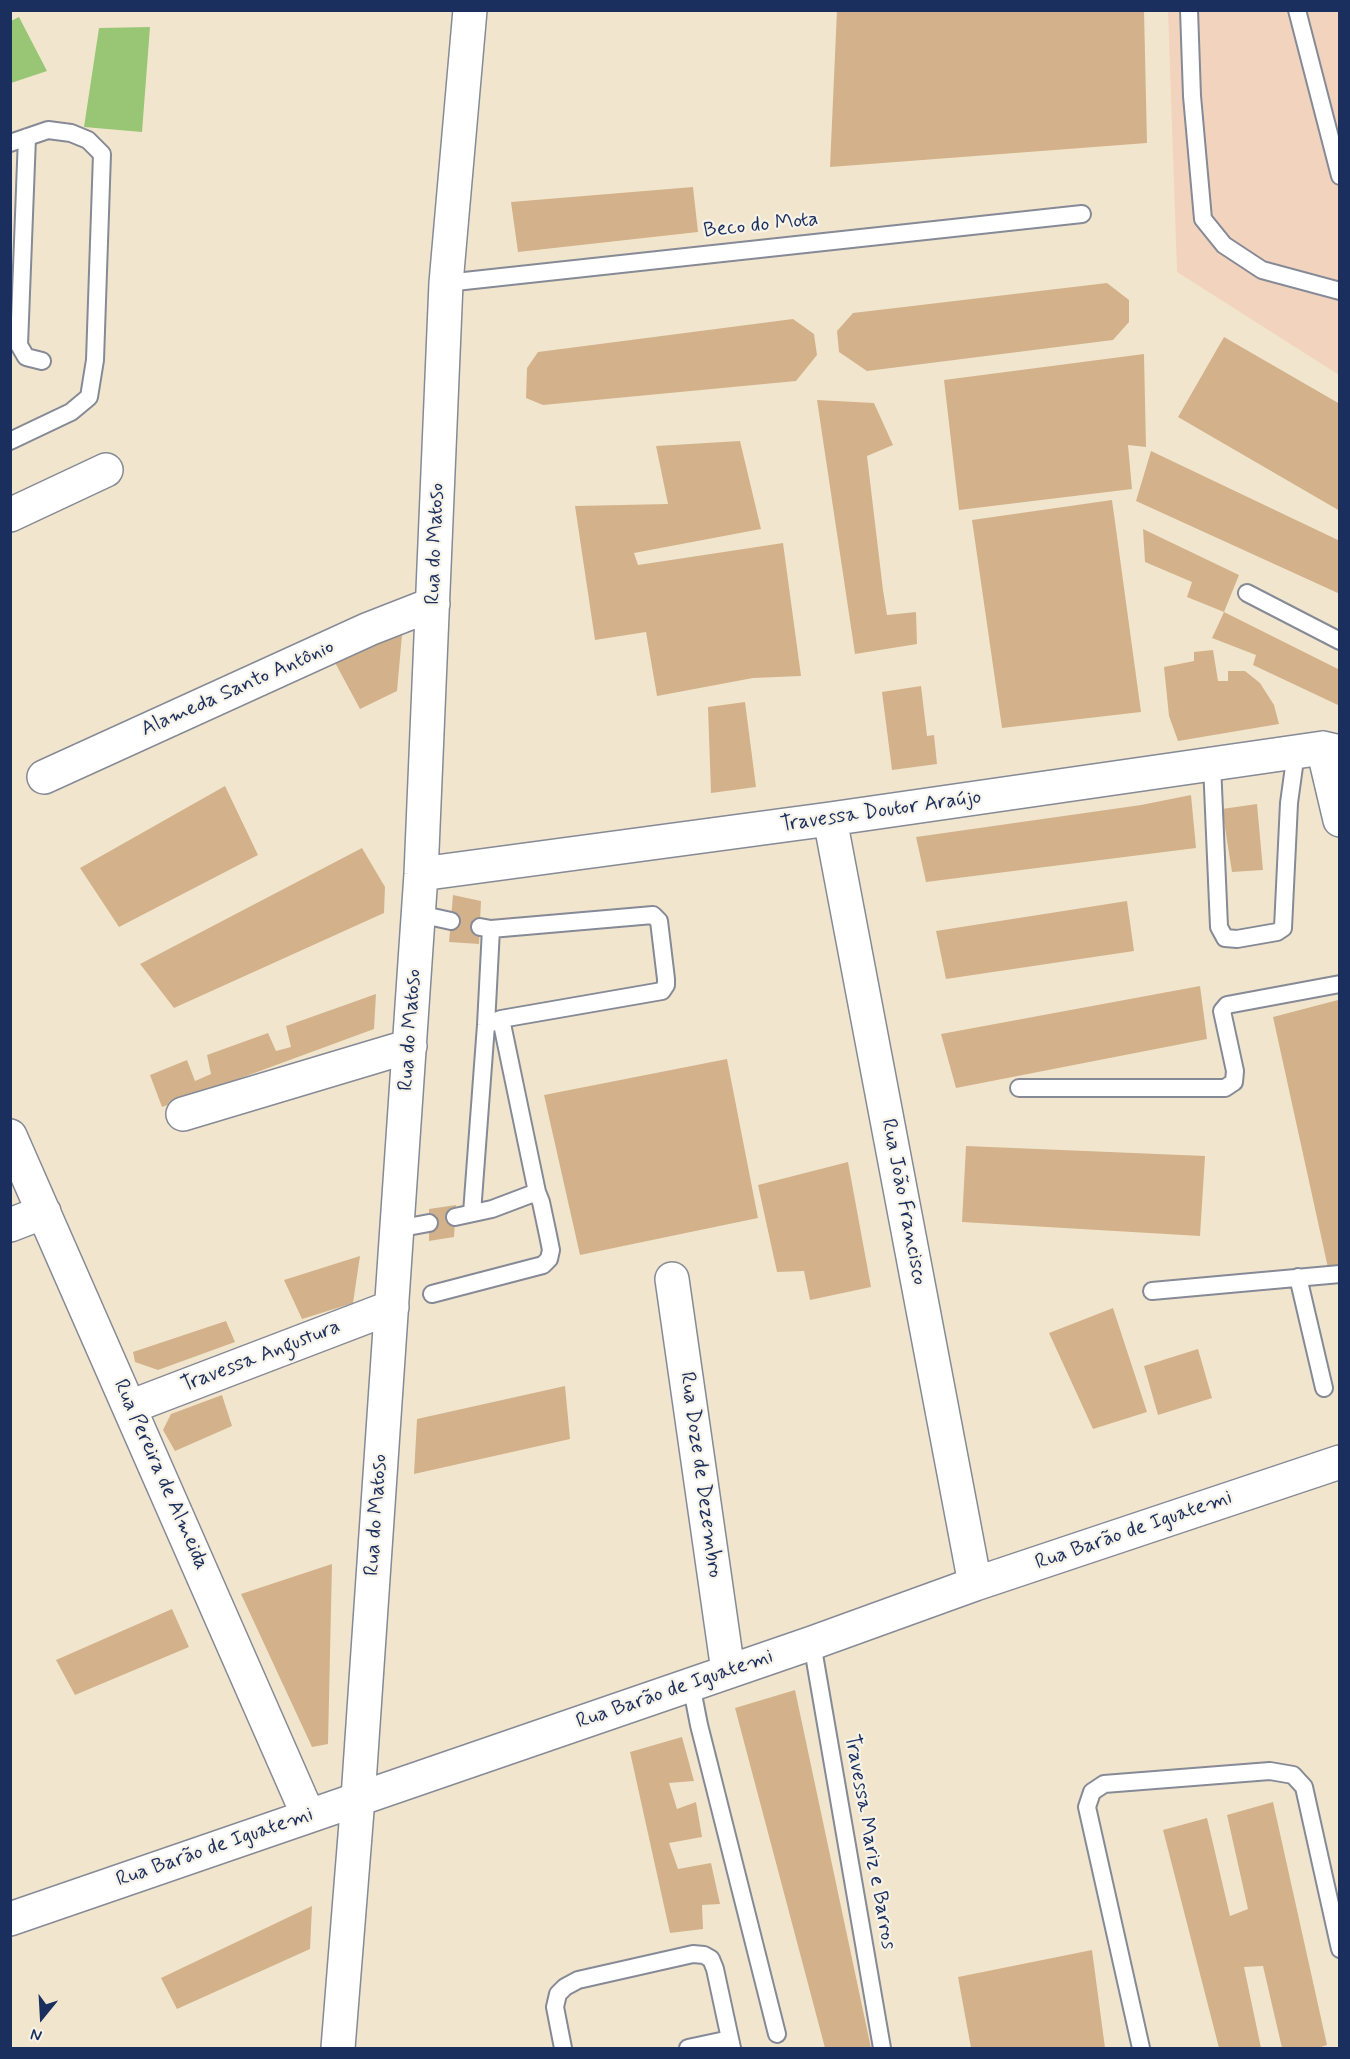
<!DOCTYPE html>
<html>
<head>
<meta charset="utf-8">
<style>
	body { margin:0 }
	#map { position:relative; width:1350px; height:2059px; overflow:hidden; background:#f1e6cd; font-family:Mynerve,sans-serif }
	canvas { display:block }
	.frame { position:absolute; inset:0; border:12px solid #1b2f5e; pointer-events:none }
	.north { position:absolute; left:12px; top:1987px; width:60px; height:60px; -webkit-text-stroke:4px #f7f3e8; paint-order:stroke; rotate:198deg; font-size:16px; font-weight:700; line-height:24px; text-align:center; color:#1b2f5e }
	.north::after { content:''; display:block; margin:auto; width:21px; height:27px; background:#1b2f5e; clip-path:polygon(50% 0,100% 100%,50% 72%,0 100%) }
</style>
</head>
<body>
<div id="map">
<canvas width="1350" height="2059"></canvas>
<div class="frame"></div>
<div class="north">N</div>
</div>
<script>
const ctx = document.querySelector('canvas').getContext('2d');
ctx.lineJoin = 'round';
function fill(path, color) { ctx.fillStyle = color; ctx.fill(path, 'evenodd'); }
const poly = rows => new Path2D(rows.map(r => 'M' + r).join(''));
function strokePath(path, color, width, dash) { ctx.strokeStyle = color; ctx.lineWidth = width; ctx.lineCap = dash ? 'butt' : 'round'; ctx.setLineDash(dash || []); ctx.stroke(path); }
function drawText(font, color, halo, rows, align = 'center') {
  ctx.font = font + ' Mynerve,sans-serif'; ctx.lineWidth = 4.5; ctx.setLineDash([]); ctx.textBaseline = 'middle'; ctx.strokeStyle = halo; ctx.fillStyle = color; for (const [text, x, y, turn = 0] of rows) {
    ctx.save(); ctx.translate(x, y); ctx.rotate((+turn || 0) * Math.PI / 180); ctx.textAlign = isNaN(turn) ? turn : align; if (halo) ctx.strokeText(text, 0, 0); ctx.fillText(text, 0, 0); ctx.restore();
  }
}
fill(poly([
	[1168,11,1339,11,1339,375,1177,272]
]), '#f2d4be');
fill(poly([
	[19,17,47,71,11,83,11,21],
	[150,27,142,132,84,127,99,28]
]), '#99c674');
fill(poly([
	[837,10,1144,10,1147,143,830,167],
	[693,187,698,232,518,252,511,202],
	[1107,283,1129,300,1129,322,1113,340,867,371,839,352,837,331,853,313],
	[793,319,814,334,817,355,796,381,543,405,526,398,527,368,538,352],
	[1224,337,1340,404,1340,511,1178,417],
	[1144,354,1146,447,1128,445,1132,489,959,510,944,380],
	[817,400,874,403,893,445,867,456,883,590,887,615,916,612,917,644,855,654],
	[740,441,761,529,634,553,638,565,783,543,801,676,753,678,657,696,646,632,595,640,575,506,668,504,656,446],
	[1151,451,1340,541,1340,594,1136,501],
	[1112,500,1141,712,1002,728,972,520],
	[1143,529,1239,575,1224,612,1187,597,1192,582,1145,562],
	[1224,612,1340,670,1340,706,1253,665,1256,655,1212,638],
	[402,635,397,691,360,709,332,657],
	[1213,650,1218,681,1228,681,1228,671,1245,671,1260,683,1274,705,1279,724,1178,741,1169,716,1164,667,1194,661,1194,652],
	[921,686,927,736,934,735,937,764,892,770,882,692],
	[745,702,756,787,711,793,708,707],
	[225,786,258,855,119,927,80,868],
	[1191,795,1196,848,926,882,916,837,1141,805],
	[1257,804,1263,870,1232,872,1222,809],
	[362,848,385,887,384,913,174,1008,140,964],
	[453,895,481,901,479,944,449,942],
	[1127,901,1134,951,946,979,936,931],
	[1200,986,1207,1039,956,1088,941,1034],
	[376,994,374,1029,162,1107,150,1075,187,1060,195,1081,211,1074,207,1055,268,1033,276,1051,291,1047,286,1026],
	[1338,1000,1340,1266,1328,1268,1273,1017],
	[727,1059,758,1218,580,1255,544,1095],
	[966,1146,1205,1156,1200,1236,962,1222],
	[848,1162,871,1287,810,1300,804,1271,777,1272,758,1185],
	[456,1205,454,1237,429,1241,429,1209],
	[360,1256,353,1303,302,1319,284,1280],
	[1113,1308,1147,1412,1093,1429,1049,1333],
	[226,1321,235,1342,158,1370,135,1362,133,1352],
	[1198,1349,1212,1398,1158,1415,1144,1366],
	[565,1386,570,1439,414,1474,417,1419],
	[222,1395,232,1426,175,1451,163,1430,171,1414],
	[332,1564,328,1744,312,1747,241,1594],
	[172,1609,189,1647,75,1695,56,1660],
	[795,1690,871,2048,825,2048,735,1708],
	[682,1737,694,1781,669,1783,677,1809,696,1802,702,1837,669,1843,678,1869,711,1863,720,1904,702,1905,703,1929,670,1933,630,1752],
	[1273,1802,1327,2045,1318,2048,1282,2048,1263,1966,1244,1967,1261,2048,1219,2048,1163,1830,1207,1818,1230,1916,1248,1909,1227,1815],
	[312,1906,310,1949,177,2009,161,1978],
	[1092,1950,1105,2048,971,2048,958,1977]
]), '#d3b28b');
const service = poly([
	[1189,10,1192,96,1203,219,1224,245,1262,270,1340,291],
	[1297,10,1340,176],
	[27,137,19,345,26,357,42,361],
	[10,143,48,130,71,133,88,140,102,154,95,360,89,397,71,412,10,441],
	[446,283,1082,214],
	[1247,593,1340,641],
	[1212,764,1219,927,1225,938,1237,939,1277,932,1283,928,1289,803,1296,752],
	[419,914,451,921],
	[480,927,491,929,653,915,659,921,666,979,666,985,662,991,501,1019,486,1025],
	[1019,1088,1225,1088,1234,1082,1235,1071,1222,1011,1227,1005,1340,984],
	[472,1213,486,1025,491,929],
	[455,1217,492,1209,537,1192,501,1019],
	[397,1229,429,1223],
	[1298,1277,1324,1388],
	[1152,1291,1340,1274],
	[432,1294,543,1265,549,1259,551,1250,548,1235,541,1202,537,1192],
	[812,1643,882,2048],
	[691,1684,699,1725,777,2034],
	[563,2048,555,2007,558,1994,565,1987,578,1980,693,1954,704,1955,711,1959,715,1969,732,2048],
	[688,2048,730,2039],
	[1141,2048,1087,1807,1092,1792,1104,1784,1270,1771,1293,1775,1304,1787,1340,1949]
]);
const minor = poly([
	[10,515,106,470],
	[1323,748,1340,820],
	[44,777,369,629,433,604],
	[830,819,975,1584],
	[421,874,830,819,1323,748,1340,752],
	[183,1114,410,1046],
	[10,1136,308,1815],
	[10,1225,44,1212],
	[672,1279,728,1671],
	[130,1407,392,1307],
	[10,1919,812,1643,975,1584,1340,1462],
	[338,2048,358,1798,421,874,446,283,470,10]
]);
strokePath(service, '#868a96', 20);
strokePath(minor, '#868a96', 36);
strokePath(service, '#fff', 16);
strokePath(minor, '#fff', 33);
drawText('21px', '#1b2f5e', '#f7f3e8', [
	["Beco do Mota",761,226,-6],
	["Rua do Matoso",436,544,-88],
	["Alameda Santo Antônio",238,689,-24],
	["Travessa Doutor Araújo",881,812,-8],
	["Rua do Matoso",411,1030,-86],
	["Rua João Francisco",903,1202,79],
	["Travessa Angustura",261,1357,-21],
	["Rua Pereira de Almeida",160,1475,66],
	["Rua Doze de Dezembro",700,1475,82],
	["Rua do Matoso",377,1515,-86],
	["Rua Barão de Iguatemi",1134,1531,-19],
	["Rua Barão de Iguatemi",675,1690,-19],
	["Travessa Mariz e Barros",869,1842,80],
	["Rua Barão de Iguatemi",215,1848,-19]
]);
</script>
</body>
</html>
